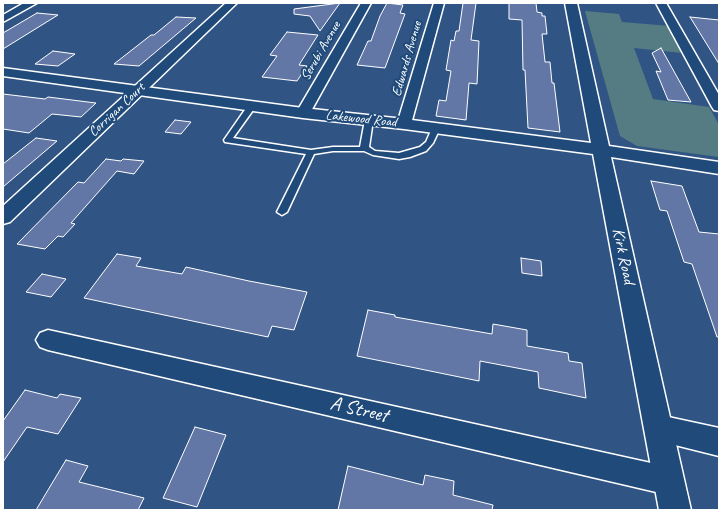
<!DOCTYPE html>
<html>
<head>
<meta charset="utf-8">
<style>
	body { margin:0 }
	#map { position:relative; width:722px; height:513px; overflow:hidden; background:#305585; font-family:Caveat,sans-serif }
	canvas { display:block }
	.frame { position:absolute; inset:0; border:4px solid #fff; pointer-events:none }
</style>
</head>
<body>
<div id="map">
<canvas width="722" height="513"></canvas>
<div class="frame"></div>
</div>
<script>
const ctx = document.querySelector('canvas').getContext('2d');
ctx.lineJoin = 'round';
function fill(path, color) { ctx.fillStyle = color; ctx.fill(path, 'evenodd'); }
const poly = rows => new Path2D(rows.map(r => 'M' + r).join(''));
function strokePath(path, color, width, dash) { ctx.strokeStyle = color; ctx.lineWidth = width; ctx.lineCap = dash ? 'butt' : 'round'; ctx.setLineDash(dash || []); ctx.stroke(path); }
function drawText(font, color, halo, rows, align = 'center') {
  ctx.font = font + ' Caveat,sans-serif'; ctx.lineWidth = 4; ctx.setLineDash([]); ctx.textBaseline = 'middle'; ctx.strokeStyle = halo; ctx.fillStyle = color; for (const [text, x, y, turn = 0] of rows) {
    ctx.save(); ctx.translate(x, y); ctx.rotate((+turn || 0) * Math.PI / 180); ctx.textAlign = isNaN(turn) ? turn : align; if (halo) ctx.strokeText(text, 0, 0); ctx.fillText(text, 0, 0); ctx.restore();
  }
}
fill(poly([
	[585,11,619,14,622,22,670,26,682,53,634,48,653,99,709,107,719,125,719,157,637,146,620,136]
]), '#557c83');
const building = poly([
	[340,3,320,31,310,16,294,14,294,9,340,3],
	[387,3,403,5,400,13,405,14,385,68,357,65,368,41,371,41,380,16,387,3],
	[463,3,476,3,471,40,479,41,477,84,469,83,466,120,436,116,439,100,446,101,451,71,446,70,451,40,454,41,456,31,459,31,463,3],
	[509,3,536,3,537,12,542,13,542,16,545,16,547,34,542,34,545,62,550,62,552,83,554,83,560,132,528,128,525,70,523,70,522,20,509,19,509,3],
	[37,13,58,15,3,49,3,33,37,13],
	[176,17,196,18,139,66,114,64,151,35,154,35,176,17],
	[690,17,719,20,719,64,690,17],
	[287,32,318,35,299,65,307,66,297,81,262,77,277,56,270,55,287,32],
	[661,48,691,102,668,100,656,71,661,72,652,53,661,48],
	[53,51,75,54,58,66,35,64,53,51],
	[3,94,45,99,48,97,96,103,81,117,52,114,29,133,3,129,3,94],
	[175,120,191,122,181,134,165,132,175,120],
	[36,138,57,141,3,187,3,164,36,138],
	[106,159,121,161,123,159,144,161,134,174,117,171,71,223,75,224,63,237,58,236,45,249,17,244,78,182,84,183,106,159],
	[651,181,682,186,699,232,719,234,719,337,717,337,692,264,684,262,667,211,660,210,651,181],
	[117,254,141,258,136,266,182,274,186,267,249,281,307,292,294,330,272,326,268,337,84,298,117,254],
	[521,258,541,261,542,276,522,273,521,258],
	[42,274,66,279,51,297,26,292,42,274],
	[368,310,395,315,395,317,492,334,493,324,527,330,527,346,568,353,569,361,582,363,586,398,539,388,538,372,480,361,479,381,357,356,368,310],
	[25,390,57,398,60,394,81,398,58,434,27,427,3,462,3,421,25,390],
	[195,427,226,435,197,507,163,498,195,427],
	[66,460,88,466,79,482,144,498,138,510,36,510,66,460],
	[348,466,423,485,425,475,454,481,453,495,493,505,492,510,338,510,348,466]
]);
fill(building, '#6277a5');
strokePath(building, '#fff', 1);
const service = poly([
	[249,104,252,104,256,106,233,138,311,150,333,147,360,147,365,120,369,118,373,120,369,147,375,151,399,153,420,147,426,142,433,126,439,126,440,128,433,143,426,151,410,157,399,159,373,155,364,151,333,151,314,154,287,212,282,215,277,212,306,154,225,142,224,140,249,104]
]);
const minor = poly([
	[24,3,37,3,3,22,3,15,24,3],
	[226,3,237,3,10,222,3,224,3,206,226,3],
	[361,3,371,3,310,113,308,116,303,117,298,116,296,113,361,3],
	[434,3,444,3,411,124,409,127,404,128,399,127,397,124,434,3],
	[656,3,666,3,719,95,719,111,714,110,712,107,656,3],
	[48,330,669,467,679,471,683,481,679,491,669,495,48,350,40,347,36,340,40,333,48,330],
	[659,415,719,428,719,456,659,441,650,437,646,428,650,419,659,415]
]);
const tertiary = poly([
	[565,3,577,3,609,146,719,162,719,174,611,157,691,510,659,510,593,154,404,129,303,118,3,76,3,68,303,108,404,119,591,143,565,3]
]);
strokePath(service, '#fff', 3);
strokePath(minor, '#fff', 3);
strokePath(tertiary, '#fff', 3);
fill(service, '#1f4a7a');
fill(minor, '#1f4a7a');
fill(tertiary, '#1f4a7a');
drawText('14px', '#fff', '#1f4a7a', [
	["Serubi Avenue",321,51,-60],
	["Edwards Avenue",407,59,-74],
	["Corrigan Court",117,110,-43],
	["Lakewood Road",361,119,6]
]);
drawText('17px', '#fff', '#1f4a7a', [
	["Kirk Road",623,256,78]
]);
drawText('20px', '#fff', '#1f4a7a', [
	["A Street",359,410,13]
]);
</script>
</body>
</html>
